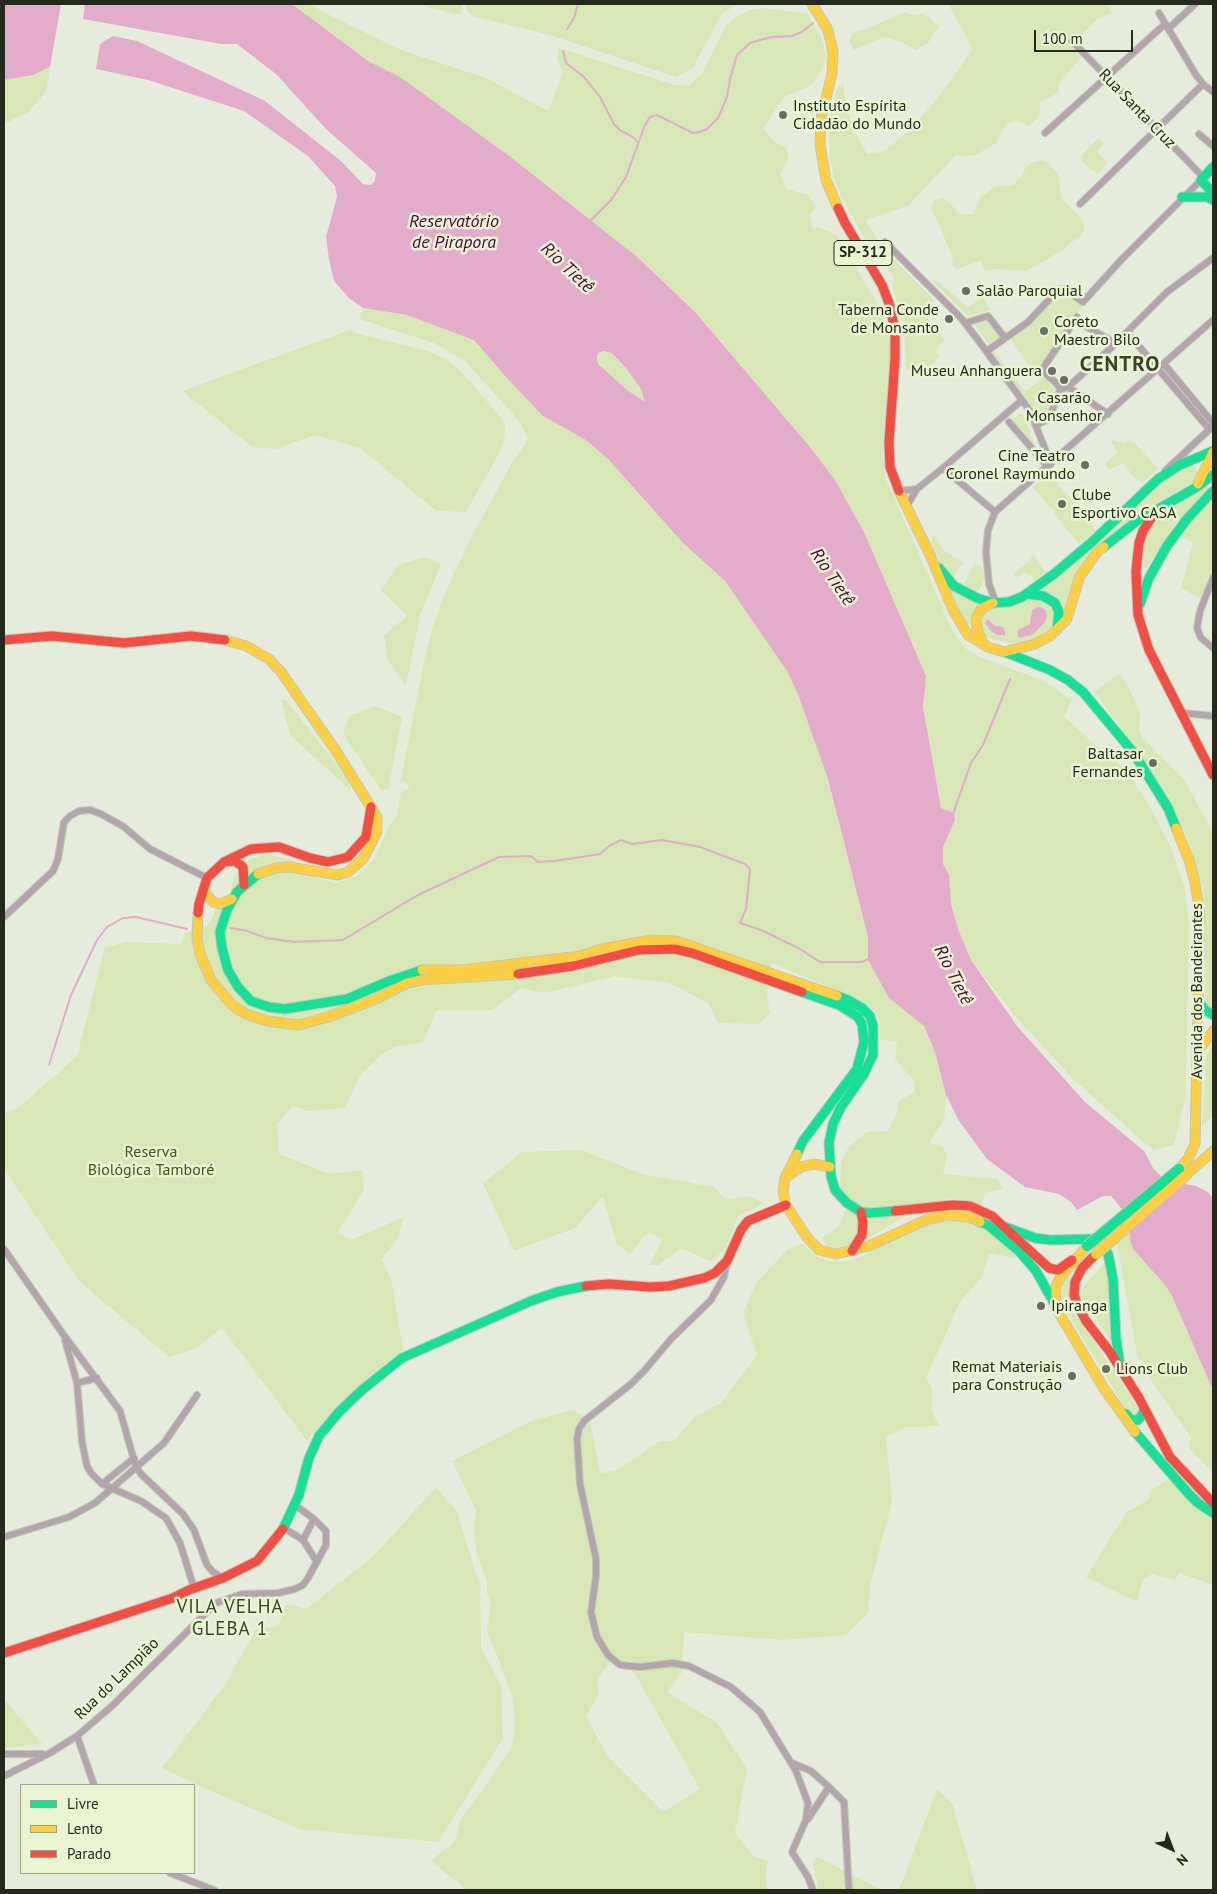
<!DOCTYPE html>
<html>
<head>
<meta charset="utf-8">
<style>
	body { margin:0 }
	#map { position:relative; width:1217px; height:1894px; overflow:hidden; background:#e6ecdb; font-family:"PT Sans",sans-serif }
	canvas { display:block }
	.frame { position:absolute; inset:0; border:5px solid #262a1d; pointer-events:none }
	.legend { position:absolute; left:20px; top:1784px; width:175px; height:90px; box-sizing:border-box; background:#e9f4d3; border:1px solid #9ba38a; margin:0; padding:6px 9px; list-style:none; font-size:15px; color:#262a1d }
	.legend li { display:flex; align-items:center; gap:10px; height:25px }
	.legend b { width:25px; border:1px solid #9ba38a }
	.north { position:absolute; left:1147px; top:1824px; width:50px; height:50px; -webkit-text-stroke:4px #e9f4d3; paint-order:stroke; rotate:137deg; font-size:14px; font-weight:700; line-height:20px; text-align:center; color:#262a1d }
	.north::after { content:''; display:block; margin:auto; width:18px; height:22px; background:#262a1d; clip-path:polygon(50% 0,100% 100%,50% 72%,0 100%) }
	.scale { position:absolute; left:1034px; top:30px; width:99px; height:22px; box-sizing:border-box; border:2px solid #262a1d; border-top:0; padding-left:6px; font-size:15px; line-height:18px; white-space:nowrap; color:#262a1d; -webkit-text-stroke:4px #e9f4d3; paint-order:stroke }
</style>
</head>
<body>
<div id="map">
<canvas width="1217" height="1894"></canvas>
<div class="frame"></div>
<ul class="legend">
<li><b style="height:6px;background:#16e098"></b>Livre</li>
<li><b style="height:6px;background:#ffcf43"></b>Lento</li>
<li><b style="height:6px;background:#f24e42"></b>Parado</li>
</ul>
<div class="north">N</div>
<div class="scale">100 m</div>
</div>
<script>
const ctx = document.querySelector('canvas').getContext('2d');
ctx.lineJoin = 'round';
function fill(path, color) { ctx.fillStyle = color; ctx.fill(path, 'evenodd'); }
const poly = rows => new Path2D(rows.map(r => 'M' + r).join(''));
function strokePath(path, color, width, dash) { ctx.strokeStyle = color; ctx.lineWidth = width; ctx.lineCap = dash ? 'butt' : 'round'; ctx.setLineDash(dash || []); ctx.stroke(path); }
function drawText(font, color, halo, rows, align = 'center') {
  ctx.font = font + ' "PT Sans",sans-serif'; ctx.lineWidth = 5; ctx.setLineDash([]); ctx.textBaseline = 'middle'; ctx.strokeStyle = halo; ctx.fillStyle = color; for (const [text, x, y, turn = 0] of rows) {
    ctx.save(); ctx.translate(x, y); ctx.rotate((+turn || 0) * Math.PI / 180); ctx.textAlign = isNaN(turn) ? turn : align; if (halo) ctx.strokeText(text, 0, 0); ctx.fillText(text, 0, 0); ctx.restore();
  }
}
fill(poly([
	[292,4,312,4,321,11,401,50,486,78,548,111,563,72,557,59,559,48,675,85,688,86,702,74,726,26,735,18,750,10,765,8,808,14,824,44,825,58,823,68,810,86,784,97,763,128,775,142,786,148,789,158,780,174,786,189,808,195,817,208,809,215,813,228,819,227,837,235,883,313,890,348,883,457,886,479,952,630,965,648,977,656,1044,681,1071,700,1065,717,1093,743,1125,769,1150,806,1171,848,1184,885,1189,923,1186,1074,1185,1099,1174,1145,1153,1150,1074,1080,1014,1015,971,960,958,929,951,904,949,875,943,864,943,847,955,820,953,813,941,808,923,707,926,676,864,532,835,480,810,447,695,312,636,256,508,155,400,77,368,61],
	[415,4,462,4,462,9,460,15],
	[465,4,737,4,722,14,692,69,676,77,550,35,472,16,467,10],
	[948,4,1108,4,1111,13,1100,17,1077,39,1071,36,1067,40,1081,58,1058,84,1058,92,1053,96,1044,99,1040,103,1040,115,1029,126,1016,120,1006,124,996,143,976,155,955,156,908,206,865,220,880,245,934,300,931,303,931,311,928,320,932,327,945,340,935,350,940,356,928,368,922,362,918,368,906,370,904,324,893,288,893,276,885,262,875,253,867,243,842,198,834,178,830,157,829,118,838,86,843,82,845,100,853,130,867,154,885,151,911,129,936,100,973,49],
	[906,12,915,16,922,13,939,26,928,43,915,50,902,42,884,37,854,50,849,42,852,34],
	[50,67,46,92,28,112,4,124,4,80,33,75],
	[1098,138,1104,144,1097,152,1108,162,1097,174,1079,158],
	[1041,160,1046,161,1058,173,1061,198,1082,220,1085,227,1082,234,1061,251,1027,271,996,269,985,271,980,261,957,269,952,265,953,260,940,226,931,209,934,200,944,198,961,214,973,215,980,198,994,187,1014,185,1021,177,1026,167,1033,162],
	[931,280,937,281,968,307,982,296,990,310,972,315,967,315],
	[1059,293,1063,293,1082,306,1040,370,1056,393,1050,411,1041,413,1039,422,1035,410,991,352,1009,338,1014,337,1034,322],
	[1010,339,1040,380,1025,392,994,351],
	[363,308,407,315,474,340,506,377,543,416,586,440,609,460,683,543,725,581,787,671,799,697,828,779,868,937,868,960,889,998,923,1025,935,1052,946,1095,944,1120,929,1143,941,1145,947,1155,943,1174,997,1179,1004,1189,985,1193,981,1206,967,1200,951,1198,936,1201,922,1206,860,1243,836,1248,827,1246,822,1238,840,1225,849,1202,840,1191,841,1162,849,1147,867,1132,888,1131,897,1113,899,1101,914,1092,915,1082,895,1059,897,1042,879,1039,880,1027,878,1016,870,1007,860,1000,772,963,767,995,770,1013,759,1024,718,1023,709,1004,670,983,615,976,544,993,521,988,492,1010,437,1010,423,1042,394,1047,380,1056,361,1074,345,1108,307,1111,293,1106,277,1124,279,1154,330,1174,362,1170,364,1189,338,1232,351,1240,404,1217,397,1239,381,1259,391,1279,403,1350,356,1388,322,1423,307,1441,222,1328,194,1349,169,1357,79,1281,4,1169,4,1114,18,1108,77,1056,105,947,127,942,180,944,185,933,204,927,211,922,218,903,229,896,235,874,248,860,267,854,289,859,316,878,335,883,358,876,376,857,390,824,397,816,401,792,410,787,401,780,424,661,433,626,444,596,467,545,512,463,528,440,522,426,513,414,465,361,434,343,359,319],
	[988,318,1002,338,990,347,974,323],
	[350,330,359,334,428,351,445,359,461,371,502,419,505,428,504,440,499,453,466,512,436,511,360,448,315,435,275,449,252,447,182,391],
	[604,351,612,353,626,368,641,389,645,403,627,390,598,364,598,353],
	[1020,413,1024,416,1035,446,1033,447,1011,421],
	[1112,440,1124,443,1129,440,1134,442,1158,469,1143,482,1135,478,1123,463,1111,469,1107,468,1105,464,1118,452,1111,443],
	[1189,465,1195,467,1198,472,1195,481,1160,501,1129,523,1091,555,1065,612,1063,612,1056,598,1041,591,1088,552,1157,485],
	[1049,473,1096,530,1079,544,1053,512,1054,511,1033,487],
	[1206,486,1208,490,1178,521,1144,571,1143,553,1145,537,1157,517],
	[1213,495,1213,572,1201,599,1181,588,1193,543,1180,534],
	[934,534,943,550,963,562,954,576,951,577,943,569,931,543],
	[1034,555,1045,572,1035,580,1030,574,1028,576,1025,572,1016,578,1013,574,1025,565],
	[424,557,441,564,420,615,406,686,387,659,384,635,407,616,381,590,398,565],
	[974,563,983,568,984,578,982,586,976,592,965,588,964,584],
	[951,590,981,604,971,626,966,622,958,609],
	[1036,598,1042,599,1054,608,1053,625,1040,636,1030,641,1011,643,991,639,983,634,979,621,983,612,992,607,1010,606],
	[1119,673,1128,686,1140,714,1139,728,1142,737,1184,779,1213,833,1213,1011,1206,1004,1205,1000,1205,916,1203,889,1187,837,1169,802,1137,749,1094,692],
	[281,699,286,700,350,782,350,790,290,735],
	[375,706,402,717,388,790,380,789,343,734,349,716],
	[1213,1041,1213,1116,1202,1126,1206,1057],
	[582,1150,645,1175,714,1187,726,1200,749,1196,764,1203,738,1217,724,1251,710,1261,681,1248,659,1265,650,1265,662,1239,648,1232,630,1254,616,1243,603,1196,575,1228,514,1251,483,1183,522,1152],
	[962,1211,978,1215,990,1222,1018,1251,1015,1258,989,1253,982,1277,960,1302,926,1378,932,1388,932,1411,939,1426,906,1427,886,1437,892,1501,870,1586,868,1613,846,1635,782,1640,684,1632,682,1672,667,1692,717,1723,747,1769,735,1832,752,1855,768,1861,766,1872,767,1890,467,1890,431,1861,455,1841,460,1821,511,1749,515,1727,513,1699,497,1655,487,1632,491,1603,487,1593,487,1582,477,1553,474,1531,476,1510,452,1461,533,1420,574,1410,590,1421,600,1473,616,1471,660,1441,674,1441,695,1417,721,1403,757,1355,743,1313,756,1283,788,1249,804,1243,810,1252,820,1258,830,1261,850,1261,867,1254,924,1219,942,1213],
	[613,1658,635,1674,700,1789,663,1812,609,1758,586,1717,599,1693,597,1679],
	[1123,1211,1129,1218,1130,1239,1133,1249,1165,1285,1172,1296,1213,1390,1213,1473,1189,1448,1191,1437,1148,1376,1137,1354,1113,1220],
	[1106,1262,1113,1343,1084,1301,1081,1293,1083,1287],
	[1068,1275,1073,1279,1069,1288,1071,1309,1111,1366,1137,1407,1139,1412,1134,1416,1126,1409,1064,1308,1062,1295,1063,1284],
	[1169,1479,1213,1518,1213,1585,1179,1573,1175,1580,1152,1574,1142,1581,1137,1602,1086,1577,1127,1512,1148,1500,1151,1490],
	[436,1487,457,1512,480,1587,481,1648,501,1685,503,1738,438,1842,299,1829,204,1788,162,1768,226,1683,256,1629,278,1626,286,1604,306,1609,374,1556],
	[4,1699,42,1744,4,1748],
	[937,1789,952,1803,977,1890,899,1890],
	[818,1857,878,1888,885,1890,819,1890,812,1862]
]), '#d8e7b6');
fill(poly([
	[4,4,61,4,50,67,33,75,4,80],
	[85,4,292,4,368,61,400,77,508,155,636,256,695,312,810,447,835,480,864,532,926,676,923,707,941,808,954,813,955,820,943,847,943,864,949,875,951,904,958,929,971,960,1017,1026,1085,1102,1144,1151,1153,1168,1169,1185,1179,1183,1196,1186,1208,1192,1213,1199,1213,1390,1172,1296,1165,1285,1133,1249,1130,1239,1129,1218,1111,1196,1103,1196,1077,1210,1071,1202,1059,1194,1025,1187,987,1159,959,1121,946,1095,935,1052,924,1026,889,998,868,960,868,937,828,779,799,697,787,671,725,581,683,543,609,460,586,440,543,416,506,377,474,340,407,315,363,308,349,298,334,281,329,259,326,237,337,197,335,186,308,156,244,111,148,80,96,69,100,44,113,36,137,41,265,101,341,161,363,184,371,185,375,181,376,173,326,129,276,74,237,44,221,44,83,19],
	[604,351,612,353,626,368,641,389,645,402,627,390,598,364,597,358,598,353],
	[1037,607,1041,607,1046,611,1047,616,1045,622,1033,634,1020,638,1017,635,1018,630,1030,624,1032,611],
	[988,619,995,626,1003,627,1005,631,1005,635,998,635,991,631,985,623]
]), '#e2acca');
strokePath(poly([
	[567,29,574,18,578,4],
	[563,51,566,63,584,77,600,97,614,124,620,130,634,138,638,143],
	[591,220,611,200,626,177,645,125,650,117,657,115,693,133,700,132,707,129,718,118,727,97,730,79,737,55,750,43,771,37,792,36,802,32,813,23],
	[953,814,971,763,983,745,1010,679],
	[230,928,244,930,266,938,294,942,343,940,418,895,499,857,531,856,538,862,555,861,600,854,609,846,621,840,632,844,662,840,700,847,745,864,750,869,746,909,740,923,761,930,800,949,820,962,862,962,869,959],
	[49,1065,71,995,97,940,107,927,123,918,136,917,187,929]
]), '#e2acca', 2);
const street = poly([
	[1159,13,1196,75,1203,84,1213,92],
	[1168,29,1195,4],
	[1072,41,1203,177],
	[1045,133,1165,24],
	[1199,134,1213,146],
	[1080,204,1203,84],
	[885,242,961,318,978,340,1030,411,1051,464],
	[1075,320,1115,343],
	[965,323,988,316,1005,338],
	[1132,338,1209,429],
	[987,351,1028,322,1059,289,1064,289,1083,302,1122,259,1201,180],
	[1164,364,1213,423],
	[1068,387,1108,414],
	[1060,390,1068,387,1112,347,1167,292,1213,258],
	[1009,422,1048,467],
	[1036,425,1049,419,1060,390,1058,385,1042,370,1077,317],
	[943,468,995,512],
	[1165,471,1212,427],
	[899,491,917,489,943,468,1022,400],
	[906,507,917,489],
	[1213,578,1200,611,1197,628,1201,638,1213,648],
	[996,603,989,584,986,552,988,530,995,512,1213,320],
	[1182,713,1213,716],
	[4,917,53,871,58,859,64,822,70,816,79,811,90,810,101,814,124,827,150,849,207,878],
	[4,1249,63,1334,120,1411,136,1467,141,1474,183,1514,194,1530,207,1565,213,1572,223,1578],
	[727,1262,724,1277,711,1300,671,1339,644,1371,631,1384,584,1421,579,1429,577,1438,580,1484,596,1559,596,1576,591,1612,597,1637,608,1655,620,1665,640,1667,673,1663,689,1666,731,1687,760,1712,796,1771,808,1803,806,1820,792,1852,808,1877,813,1890],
	[65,1340,77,1383,82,1442,87,1466,91,1473,102,1484,141,1501,166,1518,180,1543,194,1588],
	[77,1383,97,1378],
	[102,1484,134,1458],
	[284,1528,303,1540,314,1519,295,1505],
	[4,1537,69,1517,95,1503,164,1443,197,1395],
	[303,1540,317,1562],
	[77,1736,94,1785],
	[4,1754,43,1754],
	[792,1763,811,1771,829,1787,808,1819],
	[4,1776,50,1753,77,1736,112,1706,216,1603,242,1594,278,1593,295,1589,303,1585,308,1578,326,1545,326,1531,314,1519],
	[829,1787,844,1802,849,1890],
	[170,1873,214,1890]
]);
const fast = poly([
	[1213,167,1201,180,1213,193],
	[1182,197,1207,197,1213,200],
	[1104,547,1137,521,1197,487,1213,475],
	[939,568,954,586,977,598,993,603,1009,602,1022,597,1054,574,1092,542,1158,479,1180,465,1213,451],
	[1027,594,1043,596,1055,603,1059,612,1057,629],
	[1140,604,1149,578,1167,546,1187,519,1213,491],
	[1005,652,1050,670,1068,680,1083,692,1133,752,1168,808,1176,828],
	[258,874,237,892,227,910,220,932,222,948,228,970,238,987,251,1001,269,1007,285,1009,347,999,389,981,422,970],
	[837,996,848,1000,862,1008,870,1016,873,1026,873,1055,864,1074,841,1107,833,1124,829,1143,831,1176,835,1190,847,1203,861,1212,870,1213,895,1211],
	[1199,1002,1205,1010,1213,1015],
	[797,1154,803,1141,857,1069,864,1042,862,1024,858,1017,839,1005,802,992],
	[980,1222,988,1225,1019,1251,1036,1271,1057,1308],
	[1005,1227,1035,1238,1050,1240,1092,1239,1105,1249,1108,1254,1113,1279,1116,1338,1120,1365],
	[1126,1414,1131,1420,1138,1420,1143,1414,1144,1408],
	[1135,1432,1188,1493,1198,1503,1213,1513],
	[283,1529,299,1495,309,1458,319,1436,339,1412,362,1390,402,1358,531,1301,557,1292,586,1286]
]);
const slow = poly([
	[812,4,828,30,833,52,832,74,821,118,820,145,826,180,838,208],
	[1198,484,1213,452],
	[899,491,930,555,953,610,968,635,988,647,1004,652,1035,644,1050,636,1067,619,1080,576,1098,551,1104,547],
	[225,640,246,646,269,659,281,672,336,751,377,817,377,832,363,859,348,872,338,875,290,867,276,868,258,874],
	[984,645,977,629,976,618,982,608,993,603],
	[1176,828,1189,860,1195,882,1200,915,1195,1144,1188,1159,1179,1169],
	[204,888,206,894,213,902,220,904,232,899],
	[198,913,197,939,200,954,211,980,233,1006,248,1015,267,1021,299,1025,328,1017,376,999,407,983,422,980,518,974],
	[422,970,463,970,581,956,602,949,651,940,676,941,837,996],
	[1199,1050,1213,1031],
	[797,1154,785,1178,783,1191,786,1205,806,1236,819,1250,836,1254,869,1246,928,1219,948,1215,970,1217,980,1222],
	[1184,1177,1213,1151],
	[785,1178,801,1167,814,1164,830,1167],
	[1087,1246,1060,1278,1056,1286,1056,1301,1059,1313,1103,1387,1135,1432]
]);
const jam = poly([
	[838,208,845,223,882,285,889,303,895,330,895,359,889,442,890,467,899,491],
	[1156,511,1143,531,1139,543,1136,571,1138,615,1149,650,1213,775],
	[4,640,52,636,124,643,191,636,225,640],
	[224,862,235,861,243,867,244,885],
	[198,913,199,904,207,878,224,862,251,849,279,847,310,858,328,862,348,857,366,837,371,807],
	[518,974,573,966,639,950,674,949,692,953,802,992],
	[895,1211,953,1205,970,1206,992,1216,1049,1268,1058,1270,1072,1260],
	[852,1251,862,1235,863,1222,861,1212],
	[1096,1254,1082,1268,1075,1282,1074,1295,1077,1304,1086,1321,1110,1352,1139,1398,1170,1457,1213,1503],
	[586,1286,609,1284,650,1287,669,1286,704,1278,715,1273,727,1261,741,1230,748,1221,786,1205],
	[4,1653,173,1598,189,1590,223,1578,257,1561,283,1529]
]);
strokePath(street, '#c3c7ba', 8);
strokePath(fast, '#c3c7ba', 11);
strokePath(slow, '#c3c7ba', 11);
strokePath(jam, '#c3c7ba', 11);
strokePath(street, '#b4a5ac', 6);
strokePath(fast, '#16e098', 9);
strokePath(slow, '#ffcf43', 9);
strokePath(jam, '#f24e42', 9);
const fastBridge = poly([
	[1087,1246,1179,1169]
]);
const slowBridge = poly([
	[1096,1254,1184,1177]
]);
strokePath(fastBridge, '#c3c7ba', 12, []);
strokePath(slowBridge, '#c3c7ba', 12, []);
strokePath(fastBridge, '#16e098', 10);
strokePath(slowBridge, '#ffcf43', 10);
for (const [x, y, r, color] of [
	[783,115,5,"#696e60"],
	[966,291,5,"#696e60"],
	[949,319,5,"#696e60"],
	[1044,331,5,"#696e60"],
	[1052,371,5,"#696e60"],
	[1064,380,5,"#696e60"],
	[1085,465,5,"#696e60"],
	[1062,504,5,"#696e60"],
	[1153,763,5,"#696e60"],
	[1041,1306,5,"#696e60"],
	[1106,1369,5,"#696e60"],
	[1072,1376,5,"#696e60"]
]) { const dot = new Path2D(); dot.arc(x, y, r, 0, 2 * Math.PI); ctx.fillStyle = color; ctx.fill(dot); strokePath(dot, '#e9f4d3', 2); }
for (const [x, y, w] of [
	[863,253,58]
]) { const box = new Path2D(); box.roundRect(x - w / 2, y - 12.5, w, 25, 4); ctx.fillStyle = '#e9f4d3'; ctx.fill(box); strokePath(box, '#262a1d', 1); }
drawText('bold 15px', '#262a1d', null, [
	["SP-312",863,253]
]);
drawText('16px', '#262a1d', '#e9f4d3', [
	["Instituto Espírita",793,106],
	["Cidadão do Mundo",793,124],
	["Salão Paroquial",976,291],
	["Taberna Conde",939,310,"right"],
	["de Monsanto",939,328,"right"],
	["Coreto",1054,322],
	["Maestro Bilo",1054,340],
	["Museu Anhanguera",1042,371,"right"],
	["Casarão",1064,398,"center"],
	["Monsenhor",1064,416,"center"],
	["Cine Teatro",1075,456,"right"],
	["Coronel Raymundo",1075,474,"right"],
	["Clube",1072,495],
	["Esportivo CASA",1072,513],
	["Baltasar",1143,754,"right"],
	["Fernandes",1143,772,"right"],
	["Ipiranga",1051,1306],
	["Remat Materiais",1062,1367,"right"],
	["para Construção",1062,1385,"right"],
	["Lions Club",1116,1369]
], 'left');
drawText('16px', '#262a1d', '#e9f4d3', [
	["Rua Santa Cruz",1137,109,46],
	["Avenida dos Bandeirantes",1197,991,-90],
	["Rua do Lampião",117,1679,-44]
]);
drawText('16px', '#465518', '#e9f4d3', [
	["Reserva",151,1152],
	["Biológica Tamboré",151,1170]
]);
drawText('italic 18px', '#4f073a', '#e9f4d3', [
	["Reservatório",454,222],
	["de Pirapora",454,243],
	["Rio Tietê",567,268,43],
	["Rio Tietê",832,577,56],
	["Rio Tietê",953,975,63]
]);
ctx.letterSpacing = '1px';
drawText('19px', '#3a4227', '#e9f4d3', [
	["VILA VELHA",230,1608],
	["GLEBA 1",230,1630]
]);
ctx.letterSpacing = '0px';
ctx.letterSpacing = '1px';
drawText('bold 21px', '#3a4227', '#e9f4d3', [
	["CENTRO",1120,365]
]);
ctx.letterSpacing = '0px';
</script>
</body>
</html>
